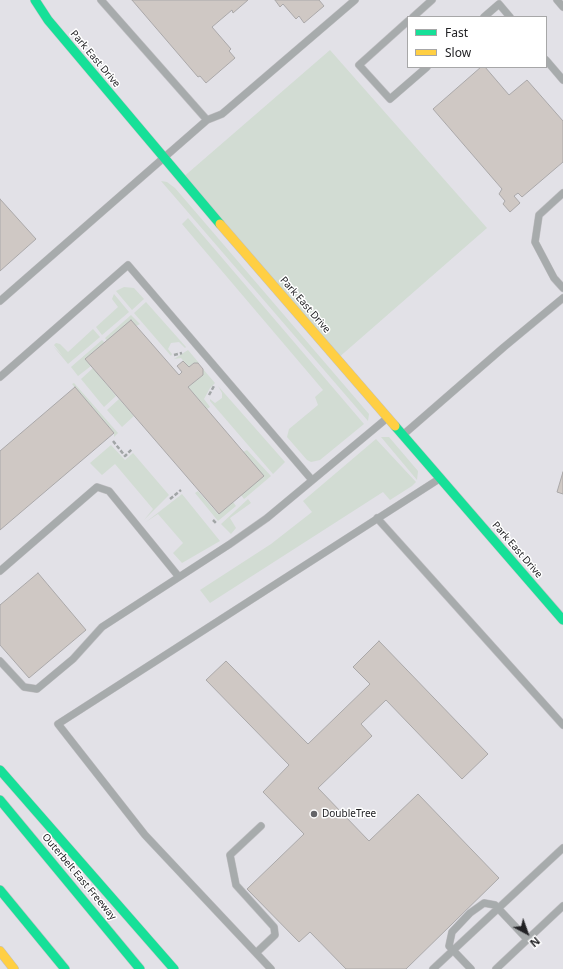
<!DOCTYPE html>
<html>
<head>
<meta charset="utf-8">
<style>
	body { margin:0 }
	#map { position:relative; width:563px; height:969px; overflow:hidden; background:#e2e1e7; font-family:"Noto Sans",sans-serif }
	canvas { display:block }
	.legend { position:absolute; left:407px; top:16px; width:140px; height:52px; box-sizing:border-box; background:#fff; border:1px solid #a7a7a8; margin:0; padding:5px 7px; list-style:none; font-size:12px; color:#222225 }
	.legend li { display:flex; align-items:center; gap:8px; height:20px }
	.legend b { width:20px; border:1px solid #a7a7a8 }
	.north { position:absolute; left:507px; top:913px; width:40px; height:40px; -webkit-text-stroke:3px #fff; paint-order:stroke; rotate:139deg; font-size:11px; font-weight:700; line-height:16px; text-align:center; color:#222225 }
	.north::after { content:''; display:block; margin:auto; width:14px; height:18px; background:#222225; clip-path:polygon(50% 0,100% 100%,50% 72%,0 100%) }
</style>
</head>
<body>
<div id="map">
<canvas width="563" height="969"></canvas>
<ul class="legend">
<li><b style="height:5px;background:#16e098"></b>Fast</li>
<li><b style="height:5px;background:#ffcf43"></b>Slow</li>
</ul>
<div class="north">N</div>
</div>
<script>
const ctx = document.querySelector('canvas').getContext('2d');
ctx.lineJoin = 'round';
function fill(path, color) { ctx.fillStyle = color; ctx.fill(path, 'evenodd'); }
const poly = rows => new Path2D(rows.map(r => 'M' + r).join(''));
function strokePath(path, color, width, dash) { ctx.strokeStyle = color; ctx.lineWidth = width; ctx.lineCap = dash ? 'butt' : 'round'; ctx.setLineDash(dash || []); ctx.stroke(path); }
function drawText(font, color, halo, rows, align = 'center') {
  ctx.font = font + ' "Noto Sans",sans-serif'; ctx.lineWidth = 3; ctx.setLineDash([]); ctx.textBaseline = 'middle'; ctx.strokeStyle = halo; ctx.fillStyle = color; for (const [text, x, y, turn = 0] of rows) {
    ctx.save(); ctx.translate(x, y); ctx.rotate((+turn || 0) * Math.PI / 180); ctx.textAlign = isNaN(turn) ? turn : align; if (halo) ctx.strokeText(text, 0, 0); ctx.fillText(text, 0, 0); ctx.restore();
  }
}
fill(poly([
	[330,50,487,228,337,359,181,179],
	[161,181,167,182,175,188,369,414,368,421],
	[188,218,364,424,320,460,311,462,307,460,287,437,289,429,318,405,315,397,323,390,182,224],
	[124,287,134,288,144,299,132,310,116,291],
	[114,294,129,312,102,335,96,327,118,307,112,299],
	[146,302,186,347,185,348,179,342,171,343,168,349,172,354,171,356,134,313],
	[131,315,140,324,107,341,105,338],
	[93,329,100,337,68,364,53,346,62,355,54,345,56,343,60,344,68,352],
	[102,340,105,343,85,359,91,366,78,376,71,367],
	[188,350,199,363,194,363,189,367,181,358,174,359],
	[93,368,116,396,104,407,81,379],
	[203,369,215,383,210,388,204,399,210,407,207,409,188,387,203,375],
	[74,383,118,433,114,437,114,433,72,384],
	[218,386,285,462,273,474,210,401,210,399,215,403,222,398,222,393],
	[119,399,134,416,122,427,107,410],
	[381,437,389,437,418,471,417,480],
	[376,439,416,482,412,486,390,500,383,492,210,603,200,590,271,544,312,512,303,501],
	[111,445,125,460,133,453,169,495,144,520,153,509,115,464,102,475,90,463],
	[247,450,271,476,244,499,241,495,243,452],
	[198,491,218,514,233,502,236,506,218,521,195,493],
	[182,494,220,541,182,563,173,553,183,543,158,514,146,522],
	[248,499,251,503,230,518,236,528,231,534,221,524]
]), '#d2dcd3');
const building = poly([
	[132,0,248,0,233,13,232,10,212,27,231,49,229,51,235,58,206,83,200,76,198,77,132,0],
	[275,0,319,0,324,6,304,23,299,16,296,19,283,4,280,7,275,0],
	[481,67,485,67,509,95,527,80,563,121,563,162,522,197,518,193,514,196,520,203,510,212,503,204,505,201,499,194,502,189,433,109,481,67],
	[0,199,36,239,0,271,0,199],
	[131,320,179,375,182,372,177,366,183,361,189,367,194,363,198,363,203,369,203,375,188,387,264,476,219,514,85,359,131,320],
	[75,387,114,433,0,530,0,451,75,387],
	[563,472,563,494,557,492,563,472],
	[38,573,86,630,29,678,0,645,0,605,38,573],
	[379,641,488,754,462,779,386,700,361,724,372,736,318,788,369,841,418,794,499,878,406,969,346,969,310,932,299,942,247,889,304,834,263,792,289,765,206,680,226,661,308,744,370,684,353,667,379,641]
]);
fill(building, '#cfc8c4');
strokePath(building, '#aaa8a9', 1);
const lane = poly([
	[101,0,207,120],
	[557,0,563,7],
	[413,17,432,0],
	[484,17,499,4,510,17],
	[408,21,359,65,390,99,427,67],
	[546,60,563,80],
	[563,193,539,215,535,242,554,278,563,288],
	[0,301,207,120,222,114,355,0],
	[0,377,128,265,312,480],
	[404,434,504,347,563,298],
	[377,518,563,725],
	[0,571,97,487,109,491,179,577],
	[0,661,24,687,37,689,73,659,102,627,230,544,267,518,386,419],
	[256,953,275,935,274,927,236,885,230,855,261,826],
	[271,969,145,835,58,724,439,479],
	[433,969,563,848],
	[471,969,449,946,452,932,470,913,484,903,495,905,527,939],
	[496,969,563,906]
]);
const fast = poly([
	[35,0,48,20,220,224],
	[395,426,563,620],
	[0,770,174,969],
	[0,800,140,969],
	[0,890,65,969]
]);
const slow = poly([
	[220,224,395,426],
	[0,951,14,969]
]);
strokePath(lane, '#c0bfc3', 8);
strokePath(fast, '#c0bfc3', 10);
strokePath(slow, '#c0bfc3', 10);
strokePath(poly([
	[174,355,182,353],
	[209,395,214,386],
	[113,441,125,456,132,449],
	[170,499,181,490],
	[213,520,217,524]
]), '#a1a5a6', 2.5, [4, 2]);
strokePath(lane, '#a7abac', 7);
strokePath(fast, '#16e098', 9);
strokePath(slow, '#ffcf43', 9);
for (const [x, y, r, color] of [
	[314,814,4,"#656569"]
]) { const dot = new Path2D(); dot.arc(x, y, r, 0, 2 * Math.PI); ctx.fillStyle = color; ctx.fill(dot); strokePath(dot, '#fff', 1.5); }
drawText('10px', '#222225', '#fff', [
	["Park East Drive",95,59,50],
	["Park East Drive",305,305,49],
	["Park East Drive",517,550,49],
	["Outerbelt East Freeway",79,877,50]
]);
drawText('10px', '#222225', '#fff', [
	["DoubleTree",322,814]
], 'left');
</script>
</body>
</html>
